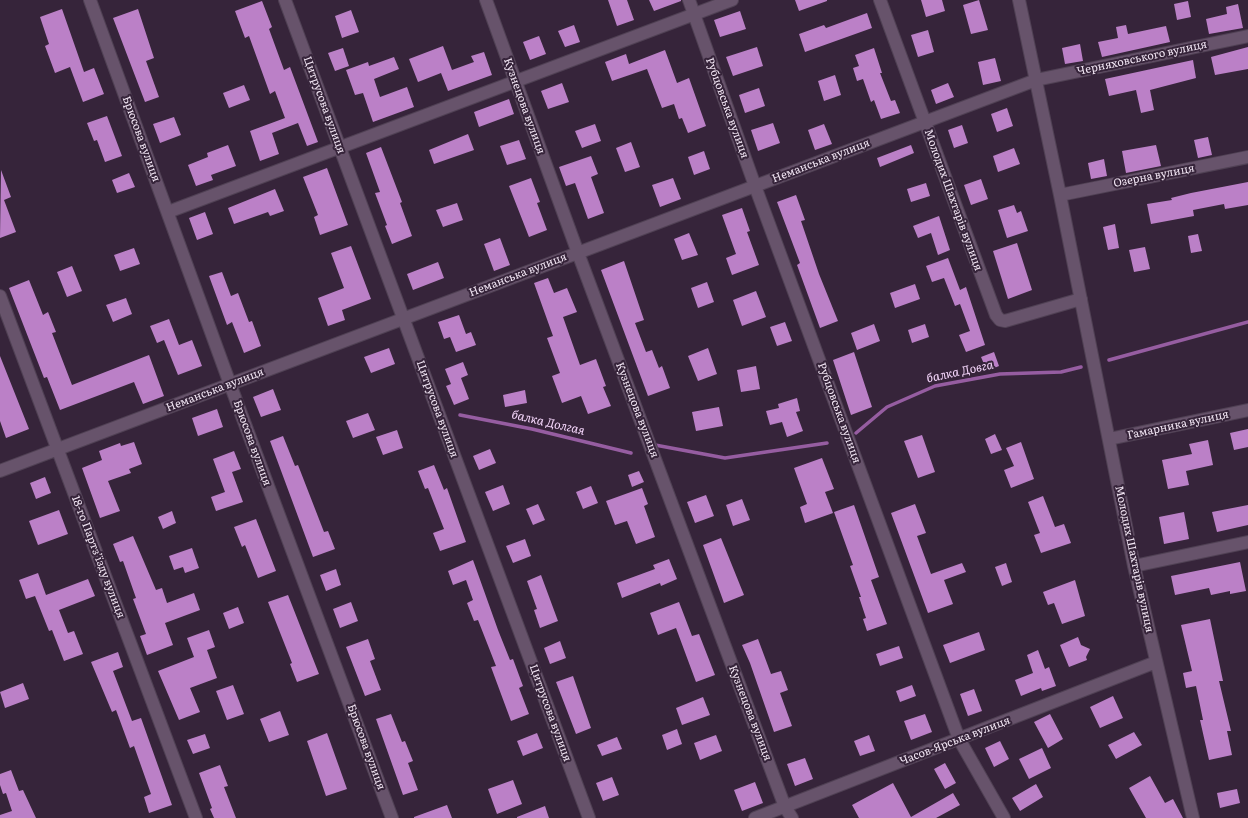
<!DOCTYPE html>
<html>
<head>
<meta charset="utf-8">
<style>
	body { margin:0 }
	canvas { display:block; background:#36243a }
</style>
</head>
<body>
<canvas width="1248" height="818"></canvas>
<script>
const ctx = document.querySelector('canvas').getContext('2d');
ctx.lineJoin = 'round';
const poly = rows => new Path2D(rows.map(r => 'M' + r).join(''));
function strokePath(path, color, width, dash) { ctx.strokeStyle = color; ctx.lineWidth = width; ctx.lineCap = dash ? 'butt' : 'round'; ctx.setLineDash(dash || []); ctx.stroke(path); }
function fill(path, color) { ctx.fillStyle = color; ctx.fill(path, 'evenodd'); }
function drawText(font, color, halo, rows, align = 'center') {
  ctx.font = font + ' Literata,serif'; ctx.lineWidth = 4; ctx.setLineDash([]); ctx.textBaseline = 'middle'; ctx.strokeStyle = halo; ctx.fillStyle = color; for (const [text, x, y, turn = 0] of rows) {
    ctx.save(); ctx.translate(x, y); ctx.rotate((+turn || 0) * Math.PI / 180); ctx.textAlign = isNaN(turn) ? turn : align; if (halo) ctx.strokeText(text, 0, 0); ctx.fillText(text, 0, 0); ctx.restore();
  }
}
strokePath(poly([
	[1109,360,1248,322],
	[460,415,532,429,631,453],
	[856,433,887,407,935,386,1000,374,1061,372,1081,367],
	[655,445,725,458,827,443]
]), '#965da1', 3.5);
fill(poly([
	[608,0,627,0,634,20,617,26],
	[649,0,681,0,681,1,654,11],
	[795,0,827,0,827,1,799,11],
	[921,0,942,0,945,11,926,17],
	[979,0,988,30,971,34,963,5],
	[262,1,272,27,269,29,284,70,290,67,318,142,307,146,298,123,272,133,279,154,260,161,250,131,285,118,275,91,270,94,249,36,245,38,235,11],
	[1188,1,1191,17,1177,20,1174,4],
	[1238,4,1243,28,1209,34,1206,19,1227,14,1226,7],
	[62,9,84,72,94,68,104,94,83,102,70,67,55,73,45,46,49,44,40,17],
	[138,9,154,58,146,61,159,97,145,102,113,18],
	[351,10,359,32,342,38,335,16],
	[740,11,746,29,720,37,714,20],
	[867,13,872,28,805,52,799,34,824,25,826,28],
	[574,25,580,42,565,47,558,31],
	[1126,25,1128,34,1166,26,1170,42,1102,57,1098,42,1118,38,1116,27],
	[928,30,934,52,918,57,911,35],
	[539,36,546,54,530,60,523,42],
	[1080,44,1083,61,1065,64,1062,48],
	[443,46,452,70,474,62,471,56,484,52,492,75,448,91,441,73,418,82,409,59],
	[757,47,763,66,733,76,726,57],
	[1248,47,1248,69,1215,75,1211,57],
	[343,48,349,66,335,71,328,53],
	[874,48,882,73,880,73,891,101,895,100,900,113,881,119,874,100,871,102,863,79,857,81,853,68,859,66,855,55],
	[665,50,677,83,689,78,706,126,688,133,682,118,679,119,674,104,662,108,647,69,612,81,605,62,626,54,629,64],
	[394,57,399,69,374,79,380,97,407,87,414,107,373,122,363,93,355,95,346,70,368,62,369,66],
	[995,58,1001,81,983,85,978,62],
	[1193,60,1196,78,1150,90,1154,110,1141,113,1136,90,1109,96,1105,79],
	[835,75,841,95,824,101,818,81],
	[562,83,569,102,548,109,541,91],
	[948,83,954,97,936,104,931,90],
	[244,85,250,100,229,108,223,93],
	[759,88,765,106,745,113,739,95],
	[509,99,514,114,479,127,474,112],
	[1007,108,1013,126,997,132,991,114],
	[107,116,122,156,105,162,97,140,94,141,87,123],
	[174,117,181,135,160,143,153,124],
	[773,123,780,143,758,151,751,130],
	[595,124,601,141,582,148,575,131],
	[824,124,832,144,815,150,808,130],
	[962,125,968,143,954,148,948,130],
	[468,134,474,150,434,164,429,150],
	[1208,137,1212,155,1198,158,1194,140],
	[519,140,526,159,507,165,500,146],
	[631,142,640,167,625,172,616,148],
	[228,145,236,166,211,175,213,180,196,186,188,165,208,157,207,153],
	[911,145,914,153,880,167,877,158],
	[1156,145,1161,166,1126,173,1122,151],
	[381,147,402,202,400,203,412,236,392,244,385,226,387,225,375,193,380,192,366,153],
	[1014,148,1020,164,998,172,993,156],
	[704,151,710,169,694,175,688,157],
	[591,156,598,174,591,177,604,213,588,219,575,183,566,186,559,167],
	[1104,159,1107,176,1091,179,1088,163],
	[327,168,348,225,320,235,314,217,318,215,303,177],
	[1,170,11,197,4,200,16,232,0,238],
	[129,173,135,187,117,193,112,180],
	[531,178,540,202,537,203,547,230,529,237,509,186],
	[673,178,681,199,660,207,652,185],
	[981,179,988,199,971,205,964,185],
	[1248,182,1248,205,1225,209,1224,204,1193,210,1194,216,1151,224,1147,204,1172,200,1171,198,1191,193],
	[926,183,930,196,911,202,907,189],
	[275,189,284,211,270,216,268,212,234,224,228,208],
	[796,195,805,220,801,221,819,274,838,321,820,328,797,265,800,263,777,202],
	[457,203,463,220,443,227,436,210],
	[1014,205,1017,213,1021,211,1028,231,1007,238,998,210],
	[742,208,750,231,747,232,759,265,732,275,726,258,736,254,722,215],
	[205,212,213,234,197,240,189,218],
	[939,216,950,250,938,255,931,233,918,238,913,226],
	[1115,224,1119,248,1108,250,1103,227],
	[689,233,698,255,682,260,674,239],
	[1198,234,1202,251,1191,253,1188,236],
	[500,238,510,265,494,271,484,244],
	[1017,243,1032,290,1008,299,993,251],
	[351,246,371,299,342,310,345,320,328,326,318,298,344,288,331,253],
	[1145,247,1150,269,1134,272,1129,250],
	[134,248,140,264,120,271,114,255],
	[948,258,960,290,966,287,985,345,966,352,959,335,970,331,960,304,955,306,944,278,932,282,926,266],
	[624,261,644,320,635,323,646,352,652,350,659,368,662,366,670,388,648,396,601,270],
	[438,262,444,278,413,290,407,274],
	[72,266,82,291,67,297,57,272],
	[222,272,231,296,238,293,249,322,252,321,261,346,244,353,232,322,227,325,209,276],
	[548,278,554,293,567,288,577,312,563,317,580,365,596,359,606,386,603,387,611,406,588,414,581,396,562,403,552,376,560,373,547,338,553,336,534,283],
	[29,280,43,315,48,312,56,332,52,333,72,385,149,355,164,396,143,404,134,382,60,410,47,377,44,378,9,288],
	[707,282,714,302,698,308,691,288],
	[915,284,920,299,895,308,890,293],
	[756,291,766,317,742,326,733,300],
	[126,298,132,314,113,322,106,305],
	[459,315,466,334,471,332,476,345,456,352,450,337,444,339,438,322],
	[169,319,179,345,192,340,202,366,178,375,164,340,157,343,150,326],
	[785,322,792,341,777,346,770,327],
	[874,324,880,341,857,350,851,333],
	[925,324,929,337,912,343,908,330],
	[389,348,395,364,371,373,364,357],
	[708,348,717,374,698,381,688,356],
	[854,352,872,407,851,415,833,360],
	[994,352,999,366,987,371,981,357],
	[0,356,29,429,6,438,0,421],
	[463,362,468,375,461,378,469,399,454,405,446,386,451,384,445,369],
	[756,366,760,389,741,392,737,370],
	[273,389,281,410,261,417,253,397],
	[525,390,527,403,505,407,503,395],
	[797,398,800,411,796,412,803,431,787,437,782,422,770,425,766,411,779,408,778,404],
	[719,407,723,426,696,431,692,412],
	[217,409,223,427,198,436,192,418],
	[368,413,375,430,353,438,346,421],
	[1248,429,1248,447,1234,450,1230,433],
	[397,430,403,448,383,455,376,437],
	[995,434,1002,450,991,454,985,439],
	[922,435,935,472,918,478,904,441],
	[283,436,295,466,298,465,324,532,328,531,335,549,313,557,270,441],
	[1208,440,1213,465,1186,471,1189,485,1168,489,1162,460,1192,454,1189,444],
	[134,442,142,464,129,469,131,473,108,481,120,511,100,518,82,468,102,460,99,451,120,443,121,446],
	[1021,442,1034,479,1011,488,1004,470,1014,466,1006,448],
	[490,449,496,463,479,470,473,456],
	[234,451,241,469,232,472,243,502,216,511,211,497,225,492,213,459],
	[822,458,834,489,825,492,833,513,805,523,800,507,807,504,794,468],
	[434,465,444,490,447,488,466,542,440,551,433,533,444,529,428,488,425,489,418,471],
	[639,471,644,482,632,487,628,475],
	[45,477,51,493,36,499,30,483],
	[503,485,510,504,493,511,485,492],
	[591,486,598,503,583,509,576,492],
	[642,488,648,504,644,506,655,537,636,544,627,521,615,525,606,501],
	[706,495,714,516,695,523,687,502],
	[1043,496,1055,527,1064,524,1071,543,1041,553,1034,535,1040,533,1028,502],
	[742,499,750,520,733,526,726,505],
	[538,504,545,520,533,525,526,509],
	[915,504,926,533,917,536,931,574,962,563,966,572,944,580,953,604,928,613,891,513],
	[854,505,879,577,871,580,887,624,867,631,863,619,866,618,859,597,861,597,850,566,853,565,834,512],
	[1248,505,1248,525,1217,532,1212,512],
	[59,510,68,534,38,545,29,521],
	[172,511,176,523,163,529,158,517],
	[1184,512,1189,539,1164,544,1159,517],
	[256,519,276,571,258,578,245,545,242,547,234,527],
	[133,536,156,590,162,588,167,603,194,593,200,610,165,623,173,645,147,655,140,636,146,634,133,599,136,598,123,561,120,562,113,544],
	[721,538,744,595,724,603,703,545],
	[525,539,531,556,513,563,506,546],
	[192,548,199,568,185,573,183,567,174,570,169,556],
	[669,559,677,579,661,586,660,583,622,598,617,583,655,569,653,565],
	[473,560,498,630,510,660,513,659,523,686,519,688,529,714,511,721,491,667,496,666,478,620,474,621,467,603,473,600,466,580,453,585,448,571],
	[1240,562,1246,591,1230,594,1230,591,1211,595,1209,588,1175,595,1171,576],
	[1006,563,1012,582,1002,586,995,567],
	[336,569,341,585,326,591,320,575],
	[38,573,46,595,88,579,95,596,59,610,68,633,74,631,83,654,64,661,52,630,49,631,35,596,26,599,19,580],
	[541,575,558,621,540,628,534,610,537,609,527,581],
	[1075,580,1085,616,1062,624,1054,603,1048,605,1043,592],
	[288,595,319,674,297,682,290,664,292,663,268,602],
	[351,602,358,621,340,628,333,609],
	[679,602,692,636,699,634,715,675,696,682,676,628,658,635,650,613],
	[238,607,244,623,229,629,223,613],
	[1210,619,1223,681,1219,681,1231,731,1227,731,1232,755,1209,760,1200,720,1203,720,1196,686,1186,688,1183,673,1192,671,1181,625],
	[209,630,215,647,207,650,217,678,190,688,200,712,179,720,158,671,194,657,187,638],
	[979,632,985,650,950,663,943,645],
	[1078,637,1081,645,1090,649,1086,657,1087,660,1069,667,1060,645],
	[368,639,375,659,370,661,381,690,365,696,346,647],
	[758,639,771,674,781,671,788,690,780,693,792,726,774,732,750,663,742,645],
	[560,641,566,658,550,664,544,648],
	[899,646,903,658,880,666,876,654],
	[1038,650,1045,669,1049,667,1056,686,1042,691,1041,688,1021,696,1015,680,1033,673,1027,655],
	[118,652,123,667,113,671,132,721,141,718,172,805,149,813,144,797,151,794,134,746,130,748,116,710,112,712,91,662],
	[573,676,591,728,576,734,556,682],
	[23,683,29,699,5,708,0,692],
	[233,685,244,714,227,720,216,691],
	[912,685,916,696,900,702,896,691],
	[974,689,982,711,968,716,960,694],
	[1113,696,1123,718,1100,728,1090,707],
	[703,697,710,715,682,725,676,708],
	[280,711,289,735,269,742,260,719],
	[391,714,402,742,405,741,413,761,408,763,418,790,403,795,376,719],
	[925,714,932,732,911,740,904,721],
	[1050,714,1063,739,1048,748,1034,722],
	[677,729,682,744,667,750,662,735],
	[1134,732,1142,745,1116,759,1108,745],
	[327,733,347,789,326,796,307,741],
	[537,733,543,748,523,756,517,741],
	[205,734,210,748,193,754,187,740],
	[716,735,722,751,700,760,694,743],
	[869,735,875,751,860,756,854,741],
	[617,737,622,749,602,756,597,745],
	[1000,741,1009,759,994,767,985,748],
	[1042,748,1051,768,1029,779,1019,759],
	[805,758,813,779,795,786,787,764],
	[945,763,956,783,945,789,934,769],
	[220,765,228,786,224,787,236,818,214,818,210,809,212,808,199,773],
	[11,770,19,791,23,790,36,818,0,818,0,815,12,811,6,793,3,794,0,785,0,774],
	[1150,776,1165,803,1173,799,1183,818,1146,818,1129,788],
	[612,777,619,795,603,801,596,783],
	[513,780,522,804,497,814,488,789],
	[755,782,763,803,742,811,734,790],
	[893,783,911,817,953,793,960,805,936,818,859,818,852,805],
	[1036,784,1043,797,1020,811,1012,798],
	[1237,789,1240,803,1220,808,1217,793],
	[447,805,452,818,414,818,414,817],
	[545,806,549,818,517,818,517,817]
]), '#bb80c7');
const street = poly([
	[90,0,230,384,392,818],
	[285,0,589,818],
	[486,0,578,253,785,807,792,818],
	[689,0,755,186,959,739,1004,818],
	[880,0,996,315,1000,320,1005,321,1081,299],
	[1019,0,1060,195,1134,566,1193,818],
	[1060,195,1248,157],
	[168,212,732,0],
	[0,296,196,818],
	[1109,439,1248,410],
	[0,471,1036,80,1248,36],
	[1134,566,1248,542],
	[755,818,1156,662]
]);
strokePath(street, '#504154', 14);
strokePath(street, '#67536b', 12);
drawText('11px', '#f3e7f5', '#36243a', [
	["Черняховського вулиця",1142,58,-12],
	["Цитрусова вулиця",324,105,70],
	["Кузнецова вулиця",524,106,70],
	["Рубцовська вулиця",727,108,70],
	["Брюсова вулиця",141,139,70],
	["Неманська вулиця",821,161,-21],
	["Озерна вулиця",1154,176,-11],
	["Молодих Шахтарів вулиця",953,200,70],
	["Неманська вулиця",518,275,-21],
	["Неманська вулиця",215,390,-21],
	["Цитрусова вулиця",437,409,70],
	["Кузнецова вулиця",637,410,69],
	["Рубцовська вулиця",839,413,70],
	["Гамарника вулиця",1178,425,-12],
	["Брюсова вулиця",252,443,70],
	["18-го Партз’їзду вулиця",98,557,69],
	["Молодих Шахтарів вулиця",1134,559,78],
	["Цитрусова вулиця",550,713,70],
	["Кузнецова вулиця",750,713,69],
	["Часов-Ярська вулиця",955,741,-21],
	["Брюсова вулиця",366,747,70]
]);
drawText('italic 12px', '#f5d6fb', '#36243a', [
	["балка Довга",960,372,-12],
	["балка Долгая",548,423,13]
]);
</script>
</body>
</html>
